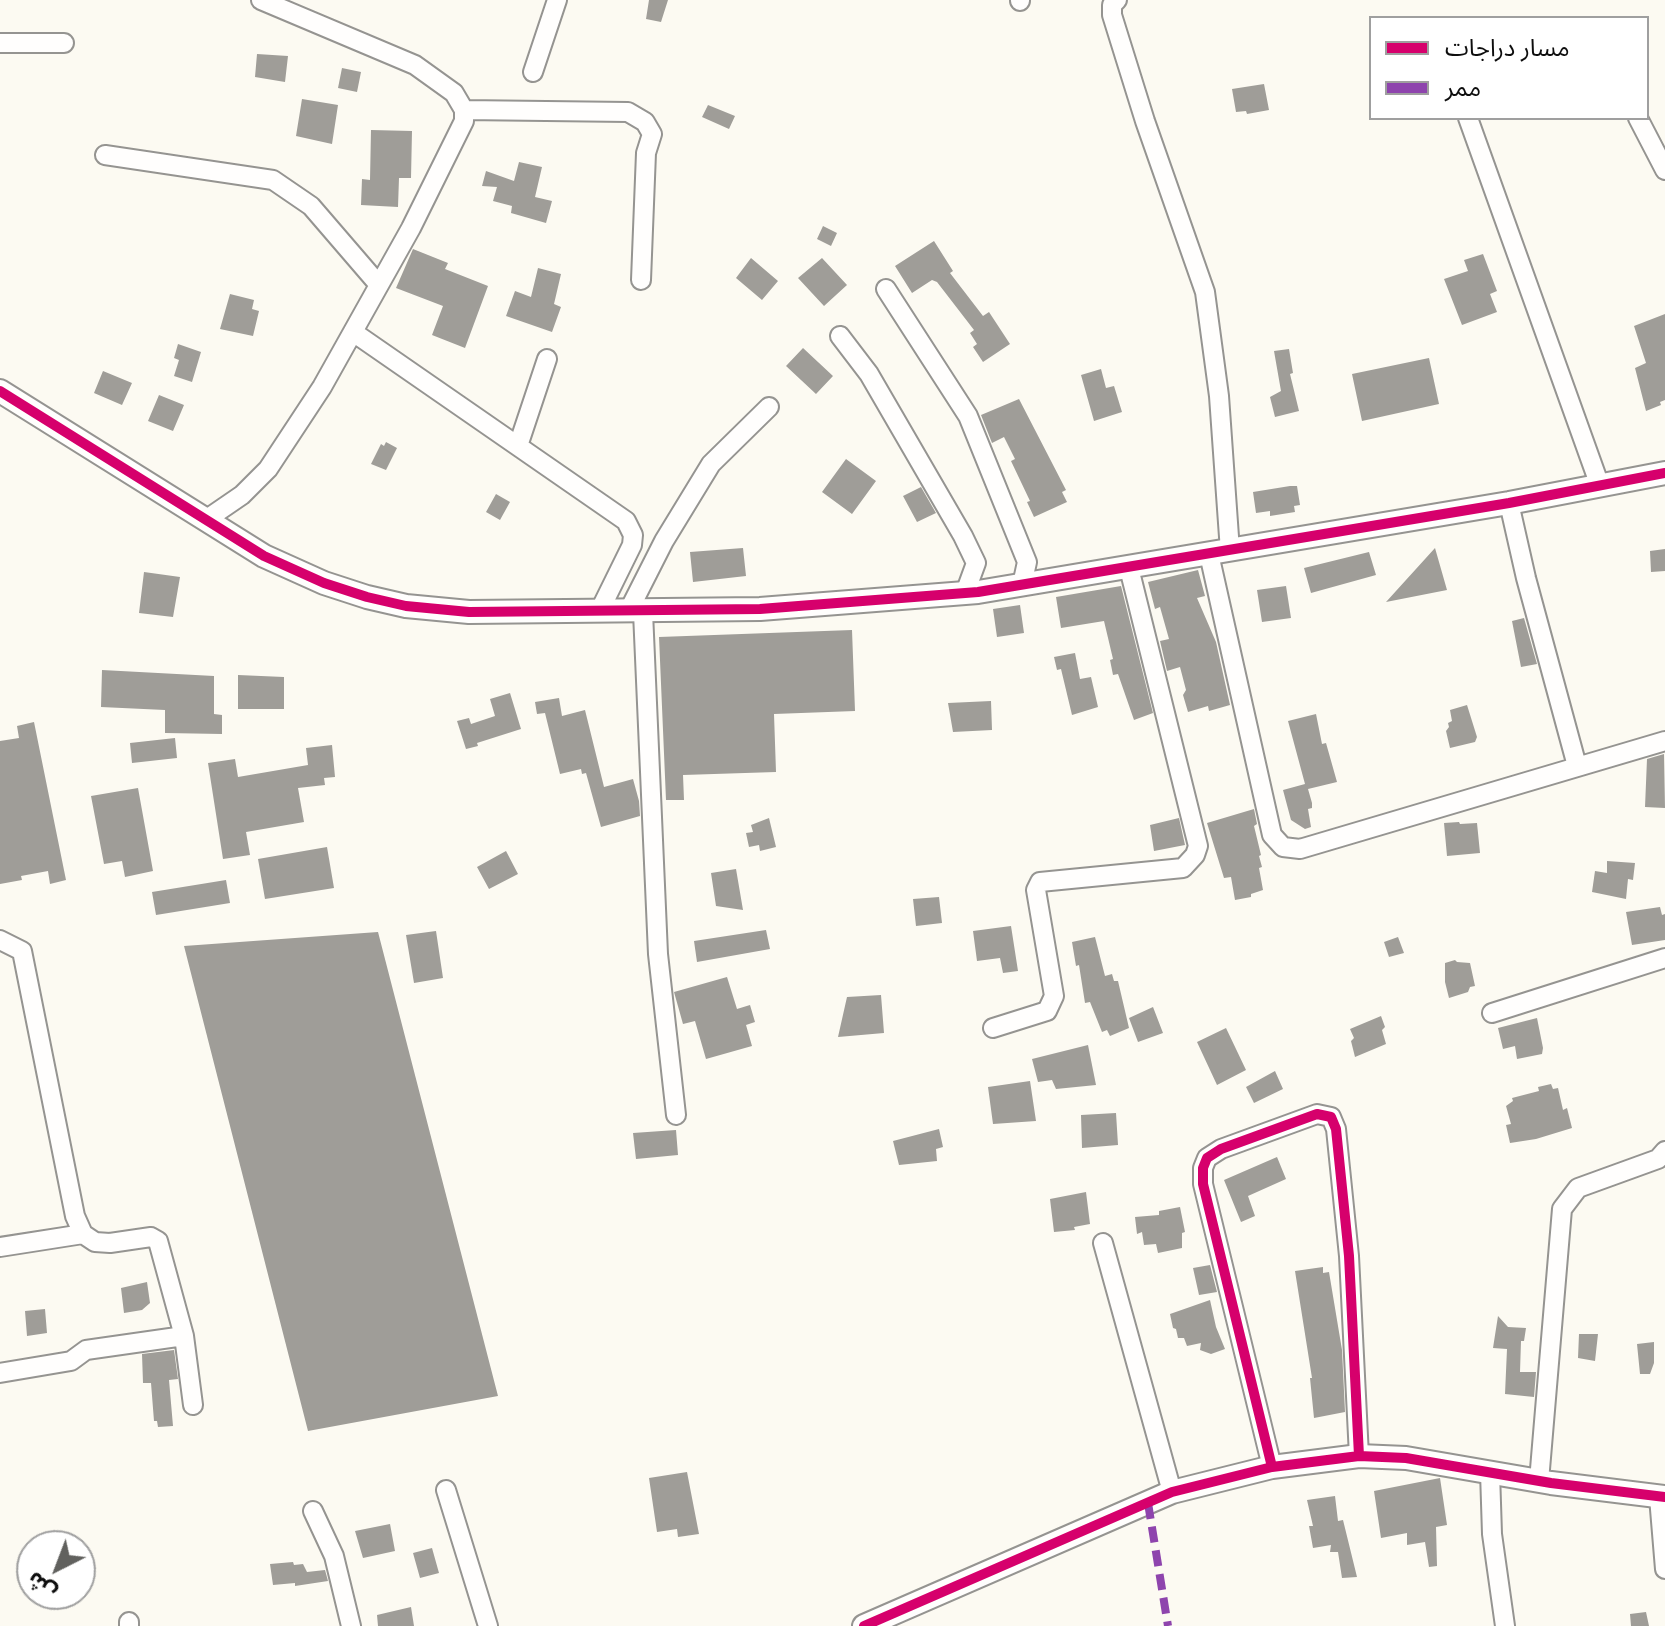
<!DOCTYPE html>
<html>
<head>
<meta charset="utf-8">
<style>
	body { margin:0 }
	#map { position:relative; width:1665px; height:1626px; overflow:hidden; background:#fcfaf2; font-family:"IBM Plex Serif","Noto Sans Arabic",serif }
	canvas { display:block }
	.legend { position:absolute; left:1369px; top:16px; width:280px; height:104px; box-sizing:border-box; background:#fff; border:2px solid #9f9f9f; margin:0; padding:10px 14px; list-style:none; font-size:24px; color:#0e0e0e }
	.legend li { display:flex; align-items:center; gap:16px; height:40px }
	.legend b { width:40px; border:2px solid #9f9f9f }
	.north { position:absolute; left:16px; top:1530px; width:80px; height:80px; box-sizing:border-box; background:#fff; border:2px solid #9f9f9f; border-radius:50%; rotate:222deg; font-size:22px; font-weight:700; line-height:32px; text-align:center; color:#0e0e0e }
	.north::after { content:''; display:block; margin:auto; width:28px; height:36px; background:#61615e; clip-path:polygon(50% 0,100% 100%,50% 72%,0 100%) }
</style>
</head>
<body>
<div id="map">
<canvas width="1665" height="1626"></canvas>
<ul class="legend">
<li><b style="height:10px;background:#d6006c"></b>مسار دراجات</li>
<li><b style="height:10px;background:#8e44ad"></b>ممر</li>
</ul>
<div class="north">ش</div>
</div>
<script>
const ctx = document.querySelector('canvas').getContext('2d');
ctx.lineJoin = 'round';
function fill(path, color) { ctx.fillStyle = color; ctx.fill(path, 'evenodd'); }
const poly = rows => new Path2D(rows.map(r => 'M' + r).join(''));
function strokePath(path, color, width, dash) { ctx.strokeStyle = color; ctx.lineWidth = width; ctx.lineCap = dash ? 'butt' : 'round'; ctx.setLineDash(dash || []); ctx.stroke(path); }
fill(poly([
	[649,0,668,0,661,22,646,19],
	[257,54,288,56,285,82,255,77],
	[342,68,361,72,357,92,338,88],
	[1264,84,1269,110,1247,114,1246,111,1236,112,1232,89],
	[302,99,338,105,332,144,296,136],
	[708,105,735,116,729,129,702,117],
	[371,130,412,131,411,178,399,178,398,207,361,205,362,179,370,180],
	[519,162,542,167,535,197,552,201,546,223,511,213,512,206,493,201,497,187,482,186,486,171,514,181],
	[823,226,837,233,831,246,817,239],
	[934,241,953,271,950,273,983,316,989,312,1010,344,983,362,973,347,977,344,970,333,974,330,937,282,932,280,912,293,895,266],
	[413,249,448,263,445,269,488,286,465,348,432,335,443,306,396,288],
	[1483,254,1497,291,1490,294,1497,312,1462,325,1444,279,1468,271,1464,260],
	[751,258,778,281,762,300,736,278],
	[822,258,847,285,824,306,798,278],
	[538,268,561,274,554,304,561,307,552,332,506,316,515,291,531,297],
	[230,294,254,300,252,309,259,311,253,336,220,329],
	[1665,314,1665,400,1660,402,1661,405,1646,411,1635,368,1646,363,1634,326],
	[178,344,201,352,192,382,174,376,179,360,174,358],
	[803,348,833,376,816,394,786,366],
	[1289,349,1293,373,1290,374,1299,411,1275,417,1270,397,1281,391,1274,351],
	[1429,358,1439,404,1362,421,1352,374],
	[1101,369,1106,388,1114,386,1122,412,1094,421,1081,375],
	[103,371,132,383,122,405,94,393],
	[159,395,184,405,173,431,148,421],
	[1019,399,1066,490,1062,492,1067,502,1034,517,1027,502,1030,501,1011,461,1015,459,1004,437,992,443,981,415],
	[386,442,397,448,386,470,371,464,381,444,384,446],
	[846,459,876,481,852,514,822,492],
	[1290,486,1297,486,1300,505,1294,506,1295,512,1270,516,1270,511,1256,513,1253,492],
	[921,487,936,513,917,522,903,496],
	[496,494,510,502,500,520,486,512],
	[743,548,746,576,693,582,690,552],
	[1435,548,1447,590,1386,602],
	[1665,549,1665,571,1651,572,1650,551],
	[1369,552,1376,575,1311,593,1304,568],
	[1198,570,1205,596,1197,598,1216,642,1230,705,1209,711,1208,706,1188,712,1183,695,1186,690,1180,667,1167,671,1160,641,1169,639,1160,607,1155,609,1148,582],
	[144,572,180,577,173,617,139,613],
	[1121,586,1153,713,1134,720,1118,674,1113,675,1110,660,1113,659,1104,621,1061,628,1056,597],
	[1286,586,1291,618,1262,622,1257,590],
	[1020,605,1024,633,997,637,993,609],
	[1524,618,1537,664,1521,667,1512,621],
	[852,630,855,711,774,714,776,772,683,775,684,800,666,800,659,637],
	[1075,653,1080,679,1091,677,1098,707,1072,715,1061,669,1057,670,1054,657],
	[102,670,214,676,214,714,222,715,222,734,165,733,165,710,101,707],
	[238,675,284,677,284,709,238,709],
	[510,693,521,729,477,743,478,746,466,749,457,721,469,718,471,724,495,716,490,699],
	[559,698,562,716,585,710,604,787,633,779,639,801,640,816,601,827,586,773,582,774,581,769,560,774,545,713,537,714,535,702],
	[991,701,992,730,953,732,948,703],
	[1467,705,1477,737,1475,742,1450,748,1446,731,1449,727,1448,723,1452,721,1450,710],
	[1316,714,1322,744,1326,743,1337,782,1308,789,1312,803,1312,808,1308,809,1311,827,1305,829,1291,820,1283,790,1305,784,1288,721],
	[34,722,66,880,50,884,48,871,21,876,22,880,0,884,0,741,19,738,17,726],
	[175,738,177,758,132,763,130,743],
	[332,745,335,777,324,778,325,785,298,788,304,822,246,832,250,855,223,859,208,763,235,759,238,777,308,765,306,748],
	[1664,754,1665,808,1645,807,1647,759],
	[138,788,153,871,125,877,122,861,104,864,91,796],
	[1254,809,1257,824,1254,826,1261,855,1259,856,1262,867,1259,868,1263,890,1251,894,1251,897,1235,900,1231,877,1224,878,1207,823],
	[769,818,776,847,760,851,759,845,749,847,746,833,753,832,751,825],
	[1179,818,1185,845,1154,851,1150,825],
	[1459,822,1460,824,1477,823,1480,853,1447,856,1444,823],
	[327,847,334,888,265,899,258,859],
	[506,851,518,874,489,889,477,867],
	[1607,861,1635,863,1633,880,1628,879,1626,899,1592,892,1595,871,1607,873],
	[736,869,743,910,716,906,711,873],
	[226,880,230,903,156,915,152,892],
	[939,897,942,923,916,926,913,899],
	[1660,907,1662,915,1665,914,1665,940,1632,945,1626,912],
	[1011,926,1018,971,1003,973,1000,958,977,961,973,931],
	[766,930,770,949,697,962,694,941],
	[436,931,443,978,414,983,406,935],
	[378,932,498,1396,308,1431,184,946],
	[1095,937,1105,976,1112,974,1114,981,1118,981,1129,1028,1110,1036,1107,1030,1102,1032,1090,1002,1085,1003,1079,965,1076,966,1072,942],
	[1398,937,1404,953,1389,957,1384,942],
	[1455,960,1457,962,1470,963,1475,986,1470,987,1468,992,1449,998,1445,982,1445,963],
	[727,977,737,1009,750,1005,755,1022,746,1025,752,1046,706,1059,695,1021,683,1024,674,992],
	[881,995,884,1033,838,1037,847,997],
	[1153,1007,1163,1033,1138,1042,1129,1018],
	[1381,1016,1385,1027,1382,1030,1386,1044,1355,1057,1351,1041,1354,1038,1350,1029],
	[1537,1018,1543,1048,1542,1054,1517,1059,1515,1046,1503,1049,1498,1028],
	[1226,1028,1246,1070,1217,1085,1197,1042],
	[1088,1045,1096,1085,1056,1089,1052,1080,1038,1082,1032,1059],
	[1275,1071,1283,1089,1254,1103,1246,1087],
	[1030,1081,1036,1121,993,1124,988,1087],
	[1551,1084,1553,1089,1558,1088,1563,1110,1567,1108,1572,1128,1536,1139,1510,1143,1506,1125,1511,1124,1506,1106,1513,1101,1512,1098,1539,1091,1538,1087],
	[1116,1113,1118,1145,1082,1148,1081,1115],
	[939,1129,943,1147,936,1149,937,1161,899,1165,893,1141],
	[676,1130,678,1155,636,1159,633,1133],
	[1277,1157,1286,1179,1248,1196,1255,1216,1241,1222,1224,1180],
	[1086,1192,1090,1224,1074,1227,1075,1230,1054,1232,1050,1199],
	[1180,1207,1185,1232,1182,1233,1182,1248,1158,1253,1156,1244,1144,1245,1142,1232,1137,1234,1135,1217,1159,1215,1159,1211],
	[1210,1265,1217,1292,1199,1295,1193,1268],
	[1323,1267,1323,1273,1329,1272,1342,1350,1345,1412,1314,1418,1310,1378,1312,1378,1295,1271],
	[147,1282,150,1303,142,1310,124,1313,121,1288],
	[1210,1300,1216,1327,1225,1349,1211,1354,1200,1350,1201,1343,1187,1346,1184,1338,1178,1338,1176,1329,1173,1328,1170,1314],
	[45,1309,47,1333,27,1336,25,1311],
	[1498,1316,1508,1327,1526,1328,1524,1341,1521,1341,1520,1372,1536,1372,1534,1397,1505,1394,1507,1349,1493,1348],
	[1579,1334,1598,1334,1595,1361,1578,1358],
	[1654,1342,1654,1363,1650,1374,1640,1374,1637,1344],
	[174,1350,178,1379,169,1380,173,1426,158,1427,157,1421,154,1421,151,1383,143,1383,142,1354],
	[687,1472,699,1534,678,1537,677,1529,657,1532,649,1478],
	[1440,1478,1447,1525,1436,1527,1437,1566,1429,1567,1425,1542,1407,1545,1407,1533,1381,1538,1374,1491],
	[1335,1496,1338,1521,1343,1520,1357,1577,1342,1578,1338,1552,1330,1552,1331,1545,1313,1548,1309,1526,1313,1526,1307,1500],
	[390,1524,395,1551,363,1558,355,1531],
	[432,1548,439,1573,420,1578,413,1553],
	[293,1562,294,1565,303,1564,307,1572,325,1570,328,1581,295,1586,295,1583,273,1585,270,1564],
	[411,1607,414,1626,378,1626,377,1615],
	[1646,1612,1649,1626,1631,1626,1630,1614]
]), '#9f9d98');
const minor = poly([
	[1020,0,1020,1],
	[1117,0,1112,5,1112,15,1145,121,1205,292,1219,396,1230,551],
	[0,43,64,43],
	[533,72,557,0],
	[464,110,628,112,645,122,652,134,646,153,641,280],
	[1468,118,1600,486],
	[1638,118,1665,170],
	[105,155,273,180,311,206,379,285],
	[886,289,968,416,1027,562,1022,585],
	[353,332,626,521,633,535,632,545,599,612],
	[840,336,869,374,963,536,976,563,965,593],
	[518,446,547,359],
	[1509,503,1526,578,1577,766],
	[207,519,242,495,268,469,322,387,411,228,464,121,464,110,454,93,415,65,261,0],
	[1209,554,1272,835,1283,847,1300,849,1665,741],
	[628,612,664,541,711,464,769,407],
	[643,612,658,954,676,1115],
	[0,940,22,951,75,1216,83,1234,95,1242,110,1243,151,1237,158,1241,184,1336,193,1405],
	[1492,1013,1665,958],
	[993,1028,1047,1011,1054,996,1036,890,1040,882,1183,868,1195,855,1198,846,1129,568],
	[1103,1243,1172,1492],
	[0,1247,83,1234],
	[0,1373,71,1361,86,1350,184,1336],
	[1272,1467,1203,1184,1203,1168,1207,1158,1221,1149,1317,1114,1331,1117,1336,1129,1349,1256,1359,1456],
	[1490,1472,1492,1534,1505,1626],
	[1539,1481,1562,1209,1578,1188,1658,1159,1665,1151],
	[446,1490,488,1626],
	[1659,1497,1665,1569],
	[313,1511,334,1556,351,1626],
	[129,1622,129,1626]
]);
const tertiary = poly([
	[0,391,264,556,324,583,367,597,406,606,469,612,760,609,978,592,1509,503,1665,473],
	[864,1626,1172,1492,1272,1467,1359,1456,1406,1458,1551,1483,1665,1497]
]);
strokePath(minor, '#959491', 22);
strokePath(tertiary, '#959491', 26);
strokePath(minor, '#fffefd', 18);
strokePath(tertiary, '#fffefd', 22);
strokePath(poly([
	[1148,1503,1168,1626]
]), '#8e44ad', 8, [16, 8]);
strokePath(poly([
	[0,391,264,556,324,583,367,597,406,606,469,612,760,609,978,592,1509,503,1665,473],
	[1272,1467,1203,1184,1203,1168,1207,1158,1221,1149,1317,1114,1331,1117,1336,1129,1349,1256,1359,1456],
	[864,1626,1172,1492,1272,1467,1359,1456,1406,1458,1551,1483,1665,1497]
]), '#d6006c', 10);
</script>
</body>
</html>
